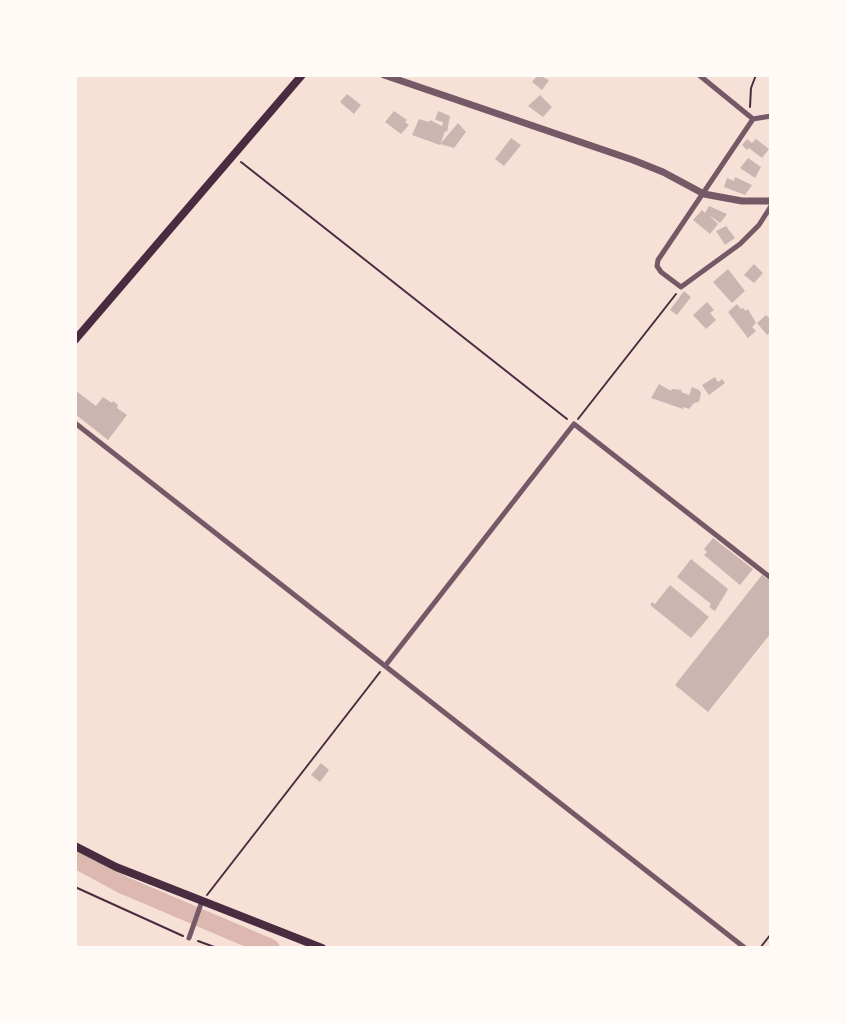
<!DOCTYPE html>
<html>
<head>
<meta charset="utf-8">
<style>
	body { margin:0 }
	#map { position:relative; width:846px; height:1023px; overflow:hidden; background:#f7e1d7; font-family:"Titillium Web",sans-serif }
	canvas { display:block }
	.frame { position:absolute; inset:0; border:77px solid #fffaf5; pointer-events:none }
</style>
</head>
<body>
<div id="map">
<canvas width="846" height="1023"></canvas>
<div class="frame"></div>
</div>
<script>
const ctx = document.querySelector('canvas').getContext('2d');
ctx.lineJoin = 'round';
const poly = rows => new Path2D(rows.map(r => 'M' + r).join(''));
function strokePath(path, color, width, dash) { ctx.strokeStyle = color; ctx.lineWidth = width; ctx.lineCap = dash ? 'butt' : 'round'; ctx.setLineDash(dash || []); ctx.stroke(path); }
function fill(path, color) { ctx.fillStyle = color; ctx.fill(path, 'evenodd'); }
strokePath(poly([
	[75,859,123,885,271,948]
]), '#dcb8b0', 18);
fill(poly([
	[538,75,549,80,542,90,532,82],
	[347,94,361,105,354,114,340,102],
	[540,95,552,107,543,117,528,106],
	[394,111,407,120,405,122,409,125,401,134,385,122],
	[438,111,450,116,447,132,445,131,440,145,412,135,419,119,429,122,430,120,442,126,443,122,435,120],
	[458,123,466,132,454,148,440,144],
	[511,138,521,145,504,166,495,159],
	[747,139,752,143,756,139,769,149,762,158,749,148,747,150,742,145],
	[748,158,761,167,755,178,740,168],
	[735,177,752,185,745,195,724,187,727,178,734,181],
	[709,206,727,214,720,223,709,215,718,224,710,234,693,220,702,210,705,213],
	[726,226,735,238,725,245,716,231],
	[754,264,763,273,754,283,744,275],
	[728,269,745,291,732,303,713,282],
	[684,291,691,297,677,315,670,310],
	[707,302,714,310,710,313,716,320,706,329,693,315],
	[737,304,741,309,743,308,746,311,748,309,756,323,752,327,756,331,748,338,728,312],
	[766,315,771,320,771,332,767,335,757,323],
	[715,377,718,382,722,379,725,383,709,395,702,385],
	[659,384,671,391,672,389,682,390,681,392,689,395,692,387,699,390,701,393,699,402,694,403,689,409,684,407,683,409,651,398],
	[75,390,96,406,103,397,112,403,113,401,118,405,117,408,127,415,108,440,75,414],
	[713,538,753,569,740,585,704,555,707,552,704,549],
	[691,559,728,589,715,611,709,607,711,604,677,577],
	[762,575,771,582,771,633,708,712,675,685],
	[670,585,709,617,691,638,650,605,652,602,655,604],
	[321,763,329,770,320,782,311,775]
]), '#ccb4b1');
strokePath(poly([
	[750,107,751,88,756,75],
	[241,162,567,419],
	[578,419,676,294],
	[75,887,183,936],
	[207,895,380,672],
	[198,941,217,948],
	[760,948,771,934]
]), '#4a2c40', 2);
strokePath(poly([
	[699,75,753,119],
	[753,119,658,260,657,266,661,272,681,287,740,244,759,225,771,206],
	[753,119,771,116],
	[75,423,745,948],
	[385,666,574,424,771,578],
	[189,938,202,901]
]), '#755966', 5);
strokePath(poly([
	[384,75,633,160,663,172,704,194,742,201,771,201]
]), '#755966', 7);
strokePath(poly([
	[75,340,302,75],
	[75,846,116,867,322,948]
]), '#4a2c40', 8);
</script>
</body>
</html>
